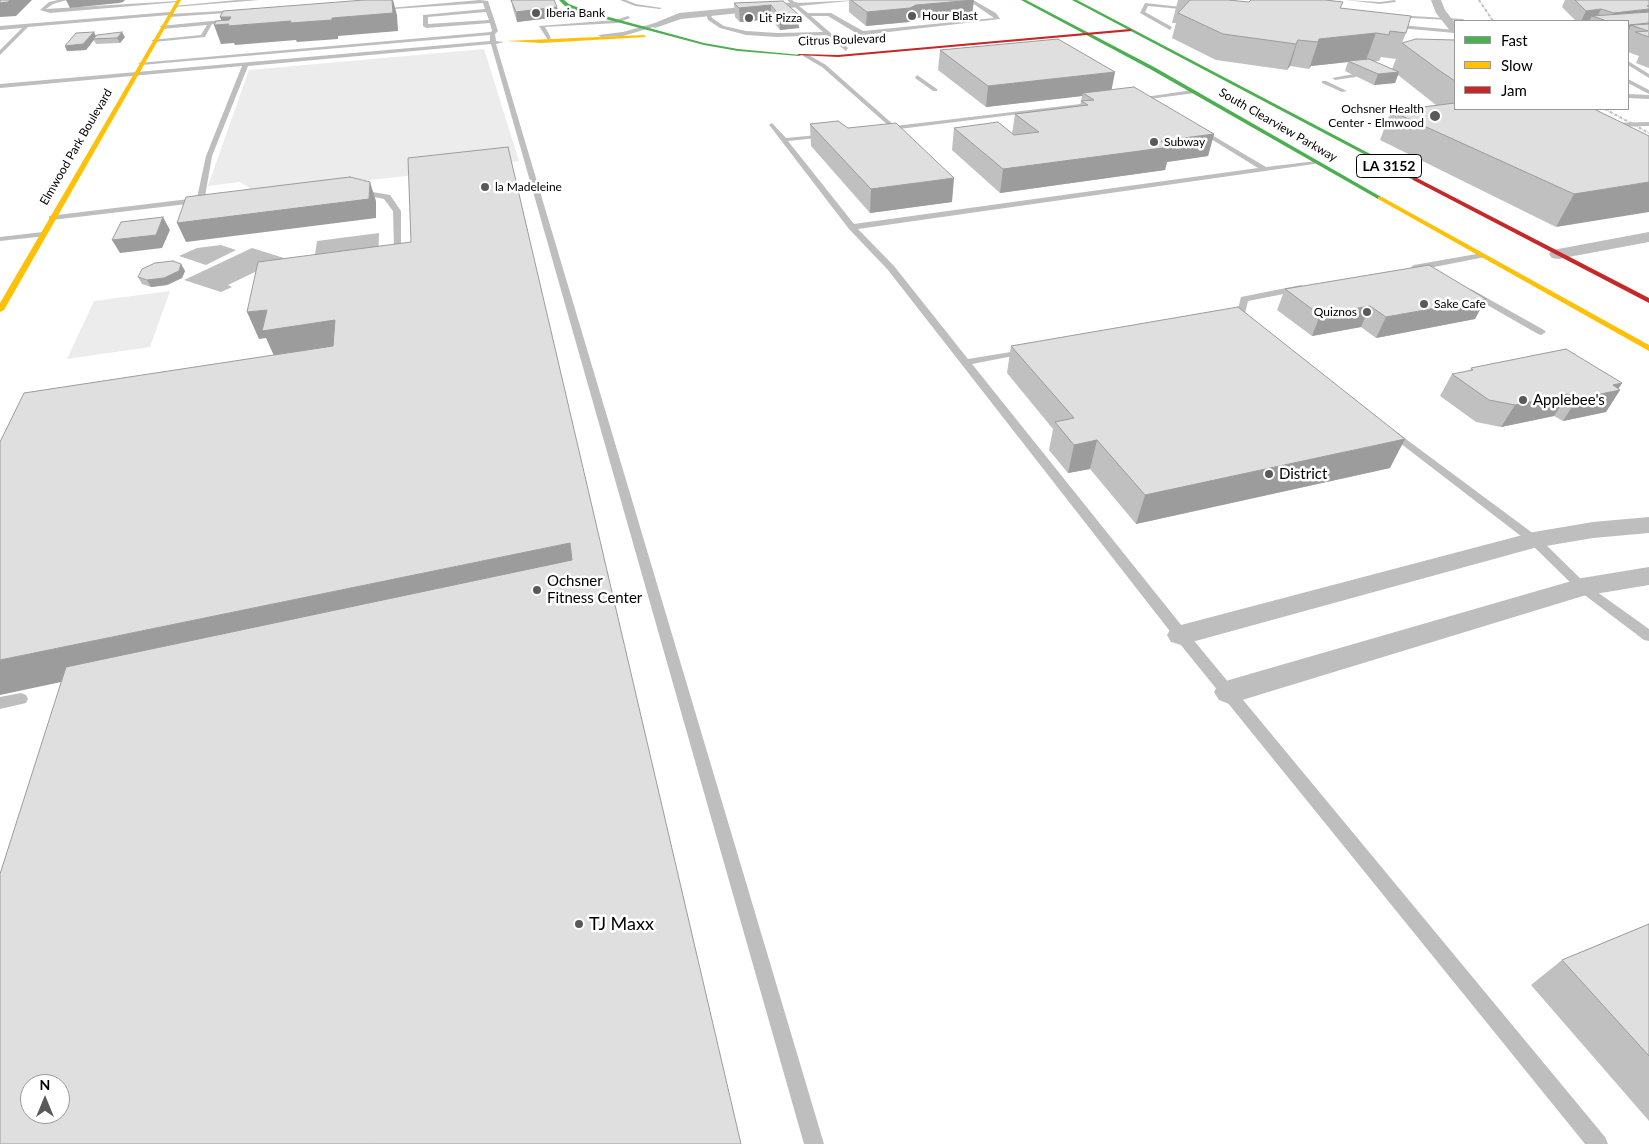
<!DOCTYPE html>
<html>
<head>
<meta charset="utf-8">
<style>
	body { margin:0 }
	#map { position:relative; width:1649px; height:1144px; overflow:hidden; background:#fff; font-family:Lato,sans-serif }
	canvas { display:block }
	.legend { position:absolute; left:1454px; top:20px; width:175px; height:90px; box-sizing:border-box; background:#fff; border:1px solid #999; margin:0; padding:6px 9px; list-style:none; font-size:15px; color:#000 }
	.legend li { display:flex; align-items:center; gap:10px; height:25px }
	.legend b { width:25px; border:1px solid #999 }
	.north { position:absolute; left:20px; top:1074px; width:50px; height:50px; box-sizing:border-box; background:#fff; border:1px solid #999; border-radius:50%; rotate:0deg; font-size:14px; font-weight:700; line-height:20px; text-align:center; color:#000 }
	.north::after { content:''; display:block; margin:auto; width:18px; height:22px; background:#595959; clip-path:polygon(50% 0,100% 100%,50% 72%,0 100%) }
</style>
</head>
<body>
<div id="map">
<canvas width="1649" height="1144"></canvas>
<ul class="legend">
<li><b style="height:6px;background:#4caf50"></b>Fast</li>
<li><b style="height:6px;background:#ffc107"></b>Slow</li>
<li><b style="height:6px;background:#c62828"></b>Jam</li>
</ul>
<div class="north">N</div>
</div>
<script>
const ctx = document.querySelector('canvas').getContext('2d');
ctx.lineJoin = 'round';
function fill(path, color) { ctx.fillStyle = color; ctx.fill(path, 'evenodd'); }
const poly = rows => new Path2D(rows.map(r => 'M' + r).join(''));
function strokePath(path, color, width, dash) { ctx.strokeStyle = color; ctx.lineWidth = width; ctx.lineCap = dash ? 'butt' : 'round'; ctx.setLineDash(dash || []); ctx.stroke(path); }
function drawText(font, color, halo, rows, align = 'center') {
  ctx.font = font + ' Lato,sans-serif'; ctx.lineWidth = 5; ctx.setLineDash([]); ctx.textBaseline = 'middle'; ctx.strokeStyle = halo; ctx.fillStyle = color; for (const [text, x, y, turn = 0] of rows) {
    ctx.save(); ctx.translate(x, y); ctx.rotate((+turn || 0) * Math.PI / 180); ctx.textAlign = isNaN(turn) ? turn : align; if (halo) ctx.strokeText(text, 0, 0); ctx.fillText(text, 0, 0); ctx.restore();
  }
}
fill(poly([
	[484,49,519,161,503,163,502,166,256,192,240,182,208,186,249,70],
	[170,291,150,347,67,359,94,301]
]), '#ececec');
fill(poly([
	[379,233,378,265,312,274,317,241],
	[221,245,236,250,206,265,179,256,197,248],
	[252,248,284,258,228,285,232,287,221,292,184,280]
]), '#bfbfbf');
fill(poly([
	[58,0,67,0,53,4,46,9,177,1,179,2,50,13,40,10,49,2,58,0],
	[237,0,259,0,175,7,173,6,237,0],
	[480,0,488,1,498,31,495,34,496,41,504,42,496,44,824,1144,804,1144,491,44,248,66,212,156,204,202,52,220,49,220,49,216,197,198,206,156,242,66,0,88,0,84,490,41,490,35,141,65,138,63,491,32,492,31,490,23,426,28,423,26,423,15,485,9,483,3,379,10,377,9,480,0],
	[486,12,489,20,428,24,428,17,486,12],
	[620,0,626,0,636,4,662,8,660,9,635,6,620,0],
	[787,0,792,0,796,3,859,0,799,6,808,13,831,13,863,31,994,18,968,0,973,0,996,13,1000,19,863,35,856,33,828,16,811,16,848,48,846,51,826,35,777,37,746,35,720,28,708,20,706,13,710,12,712,18,724,26,746,31,777,33,823,32,787,0],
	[1346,0,1380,2,1395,0,1396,2,1380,4,1346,0],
	[1145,3,1191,8,1193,9,1191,10,1148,6,1145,12,1172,27,1170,30,1140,13,1145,3],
	[239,10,241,12,169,17,167,16,169,15,28,27,0,55,0,50,22,28,0,30,0,26,170,12,172,13,170,14,239,10],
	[1395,15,1463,19,1466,21,1393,17,1395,15],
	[628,16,630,18,617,23,545,27,551,38,548,40,539,26,616,20,628,16],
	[232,19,234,22,212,24,205,37,154,42,151,40,201,35,207,25,162,29,160,26,232,19],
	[655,23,657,26,623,36,601,37,598,35,623,32,655,23],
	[1390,24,1455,30,1455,33,1388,27,1390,24],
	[803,54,807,54,826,65,895,126,1097,102,1100,104,883,131,880,129,881,128,889,126,822,67,803,56,803,54],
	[1628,61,1649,74,1649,78,1628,65,1628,61],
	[1354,74,1356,77,1335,80,1332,78,1354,74],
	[917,75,937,89,937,91,933,91,915,78,917,75],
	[1628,79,1649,90,1649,94,1628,83,1628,79],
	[1322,81,1326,81,1347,91,1342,92,1322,83,1322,81],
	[1193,90,1195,93,1134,101,1131,99,1193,90],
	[1628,94,1649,95,1649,99,1628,98,1628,94],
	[1649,122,1649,126,1610,127,1607,125,1610,123,1649,122],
	[772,123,786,138,828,134,829,135,826,137,788,141,854,224,1258,168,1198,131,1197,130,1200,128,1266,167,1316,161,1316,163,1314,164,858,229,894,266,968,359,1029,349,1029,353,972,364,1186,631,1605,1137,1608,1144,1585,1144,1176,639,888,270,849,229,770,126,769,125,772,123],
	[355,189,390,195,401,211,401,249,394,247,393,211,384,199,355,193,355,189],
	[43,232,46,232,46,236,0,241,0,237,43,232],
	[1482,253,1486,255,1485,257,1414,271,1410,268,1414,265,1482,253],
	[1301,285,1305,288,1304,290,1248,301,1244,317,1228,320,1223,317,1237,313,1241,297,1301,285],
	[1471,289,1544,330,1546,332,1541,335,1538,334,1468,294,1467,292,1471,289],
	[1391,428,1538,537,1586,584,1649,629,1649,641,1644,640,1578,590,1530,543,1387,433,1386,431,1387,429,1391,428],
	[21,693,26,695,28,699,26,703,0,709,0,697,21,693]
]), '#bebebe');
fill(poly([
	[1431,0,1441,0,1445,10,1455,23,1455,33,1451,32,1436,13,1431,0],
	[795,2,799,3,799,7,681,19,655,28,650,25,679,13,795,2],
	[1649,232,1649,242,1558,259,1552,258,1549,254,1552,250,1558,249,1649,232],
	[1649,517,1649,533,1593,538,1534,548,1181,645,1171,642,1167,635,1171,628,1181,625,1534,532,1593,522,1649,517],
	[1649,567,1649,585,1583,596,1229,704,1219,700,1214,692,1219,684,1229,680,1582,578,1649,567]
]), '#bebebe');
fill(poly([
	[559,0,564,0,569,4,587,11,704,43,738,49,801,55,799,56,738,51,704,45,583,13,565,6,559,0],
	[1021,0,1026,0,1154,67,1383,198,1378,199,1150,69,1021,0],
	[1072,0,1077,0,1418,179,1413,180,1072,0]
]), '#4caf50');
fill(poly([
	[177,0,181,0,4,310,0,312,0,303,177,0],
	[644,35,646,37,541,43,506,41,644,35],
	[1378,197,1382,197,1649,345,1649,351,1378,199,1378,197]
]), '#ffc107');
fill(poly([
	[1130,29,1132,31,838,57,797,55,799,54,838,55,1130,29],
	[1413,178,1417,178,1649,298,1649,303,1413,180,1413,178]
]), '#c62828');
strokePath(poly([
	[1479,0,1493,21],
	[1605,109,1649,133]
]), '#bebebe', 2, [3, 1, 0.5, 1]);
fill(poly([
	[511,0,557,7,559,17,517,22,513,9],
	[849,0,974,0,972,14,915,18,909,22,866,26,849,12],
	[1178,0,1228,0,1249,2,1341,8,1406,33,1402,43,1455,40,1455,109,1649,136,1556,227,1380,140,1391,111,1436,105,1398,75,1395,83,1374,85,1345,71,1348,62,1311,66,1309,69,1290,66,1287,70,1216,60,1172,38,1176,23,1172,23],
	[1381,57,1396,59,1392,69,1374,61,1379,61],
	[1565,0,1649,0,1649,68,1636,63,1639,56,1628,52,1628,21,1576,21,1562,7],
	[783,1,799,28,780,30,771,19,740,22,735,17,734,3],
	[94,32,96,36,125,37,120,43,96,44,94,40,86,50,67,51,65,46],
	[940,50,1115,72,1111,89,1214,134,1208,156,1167,162,1165,170,1000,193,952,150,954,128,1012,134,1015,114,1080,106,1082,96,986,107,938,70],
	[810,124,952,202,870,213,811,146],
	[181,264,185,271,182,278,167,285,151,287,142,284,138,277],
	[1285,289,1475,319,1376,338,1361,327,1312,336,1277,310],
	[1011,346,1390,468,1136,524,1090,469,1068,473,1049,450,1053,429,1007,373],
	[1471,368,1622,383,1618,389,1620,390,1606,412,1563,421,1554,416,1501,427,1476,422,1440,396,1452,374,1470,371],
	[1649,924,1649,1121,1531,985,1562,960]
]), '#c0c0c0');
fill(poly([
	[10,0,32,0,16,16,0,17,0,3],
	[66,0,125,0,123,2,119,3,70,8],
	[393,0,397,15,398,31,338,36,338,39,297,42,296,40,235,45,234,43,221,44,214,25,223,25,220,17,231,17,332,18],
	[974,0,972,14,915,18,909,22,866,26,867,12,916,5],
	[771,5,771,19,740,22,739,8],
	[1649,6,1649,22,1610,21,1614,13],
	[557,7,559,17,517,22,516,12],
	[1601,9,1597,18,1592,16,1589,21,1581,21,1586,11],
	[798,14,799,28,780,30,779,15],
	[1649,23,1649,37,1648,31,1631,25,1628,33,1628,25],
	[94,32,96,37,86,50,67,51,65,46],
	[122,32,125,37,120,43,117,38],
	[1376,33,1366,60,1348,61,1348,62,1311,66,1309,69,1319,39],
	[1298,40,1290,66,1287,70,1296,44],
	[1115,72,1111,93,1083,93,1082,96,986,107,988,86],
	[1399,72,1395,83,1374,85,1378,74],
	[1214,134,1208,156,1167,162,1165,170,1000,193,1003,169,1161,141],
	[954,178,952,202,870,213,871,189],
	[370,182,376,201,376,218,186,242,177,223],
	[1649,182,1649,212,1556,227,1574,194],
	[163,217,170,230,162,248,120,253,112,240],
	[181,264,185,271,182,278,167,285,151,287,147,280],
	[1486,299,1475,319,1376,338,1386,317],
	[1370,306,1361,327,1312,336,1320,315],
	[267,310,335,320,346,347,275,358,266,338,259,339,247,312],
	[1622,383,1617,391,1620,390,1606,412,1563,421,1577,399,1613,385],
	[1568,394,1554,416,1501,427,1515,405],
	[1405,439,1390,468,1136,524,1145,495],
	[1097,440,1090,469,1068,473,1074,445],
	[570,543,578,572,0,695,0,660]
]), '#9c9c9c');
const building = poly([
	[0,0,10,0,8,2,0,3,0,0],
	[364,0,392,0,393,13,332,18,332,20,290,23,291,21,228,26,229,24,214,25,216,21,229,20,231,17,220,17,223,11,364,0],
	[511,0,554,0,557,7,516,12,511,0],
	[851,0,974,0,916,5,910,8,867,12,851,0],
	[1190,0,1228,0,1249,2,1251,0,1325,0,1343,2,1340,8,1411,16,1406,33,1390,31,1389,35,1376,33,1319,39,1318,42,1298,40,1296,44,1223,34,1178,13,1190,0],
	[1575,0,1649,0,1649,6,1647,6,1649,6,1649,9,1614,13,1601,9,1586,11,1575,0],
	[783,1,798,14,779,15,771,5,739,8,734,3,783,1],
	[1649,12,1649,23,1628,25,1628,21,1607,21,1592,16,1649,12],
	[1649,24,1649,37,1635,32,1648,31,1631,25,1649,24],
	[94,32,83,44,65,46,76,33,94,32],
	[122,32,117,38,93,39,97,35,122,32],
	[1058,39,1115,72,988,86,940,50,1058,39],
	[1416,39,1455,40,1455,81,1440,71,1402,43,1416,39],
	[1369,59,1399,72,1378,74,1348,61,1369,59],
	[1134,87,1214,134,1161,141,1170,147,1003,169,954,128,998,122,1014,135,1039,132,1015,114,1088,105,1081,101,1094,100,1083,93,1134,87],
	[1455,103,1455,109,1594,109,1649,136,1649,182,1574,194,1391,111,1455,103],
	[838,121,848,128,896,123,954,178,871,189,810,124,838,121],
	[508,147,741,1144,0,1144,0,874,66,667,572,560,570,543,0,660,0,442,24,393,333,346,335,320,262,331,267,310,247,312,258,262,411,242,408,158,508,147],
	[30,1084,60,1084,60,1114,30,1114,30,1084],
	[350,177,370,182,369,199,177,223,186,197,350,177],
	[163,217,156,235,112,240,121,222,163,217],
	[173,261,181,264,179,271,164,278,147,280,138,277,142,269,155,263,173,261],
	[1429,265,1486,299,1386,317,1370,306,1320,315,1285,289,1429,265],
	[1238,307,1405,439,1145,495,1097,440,1074,445,1055,422,1074,418,1011,346,1238,307],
	[1566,349,1622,383,1613,385,1620,390,1577,399,1568,394,1515,405,1489,400,1452,374,1473,370,1471,368,1566,349],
	[1649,924,1649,1056,1562,960,1649,924]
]);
fill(building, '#dfdfdf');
strokePath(building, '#9c9c9c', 1);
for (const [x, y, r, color] of [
	[536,13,5,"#595959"],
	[912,16,5,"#595959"],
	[749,18,5,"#595959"],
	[1435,116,6,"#595959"],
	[1154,142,5,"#595959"],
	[485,187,5,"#595959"],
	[1424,304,5,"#595959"],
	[1367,312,5,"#595959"],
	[1523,400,5,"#595959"],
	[1269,474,5,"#595959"],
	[537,590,5,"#595959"],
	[579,924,5,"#595959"]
]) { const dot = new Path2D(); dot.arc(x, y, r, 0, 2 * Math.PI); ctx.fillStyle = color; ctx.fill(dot); strokePath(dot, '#fff', 2); }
drawText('12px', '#000', '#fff', [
	["Iberia Bank",546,13],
	["Hour Blast",922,16],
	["Lit Pizza",759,18],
	["Ochsner Health",1424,109,"right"],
	["Center - Elmwood",1424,123,"right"],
	["Subway",1164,142],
	["la Madeleine",495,187],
	["Sake Cafe",1434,304],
	["Quiznos",1357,312,"right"]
], 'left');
drawText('12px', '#000', '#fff', [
	["Citrus Boulevard",842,40,-2],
	["South Clearview Parkway",1278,125,30],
	["Elmwood Park Boulevard",76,147,-60]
]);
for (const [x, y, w] of [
	[1389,166,65]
]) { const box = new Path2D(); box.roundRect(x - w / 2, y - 11.5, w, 23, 4); ctx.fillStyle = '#fff'; ctx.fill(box); strokePath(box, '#000', 1); }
drawText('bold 14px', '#000', null, [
	["LA 3152",1389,166]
]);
drawText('15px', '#000', '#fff', [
	["Applebee's",1533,400],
	["District",1279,474],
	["Ochsner",547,581],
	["Fitness Center",547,598]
], 'left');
drawText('18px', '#000', '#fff', [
	["TJ Maxx",589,924]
], 'left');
</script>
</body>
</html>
